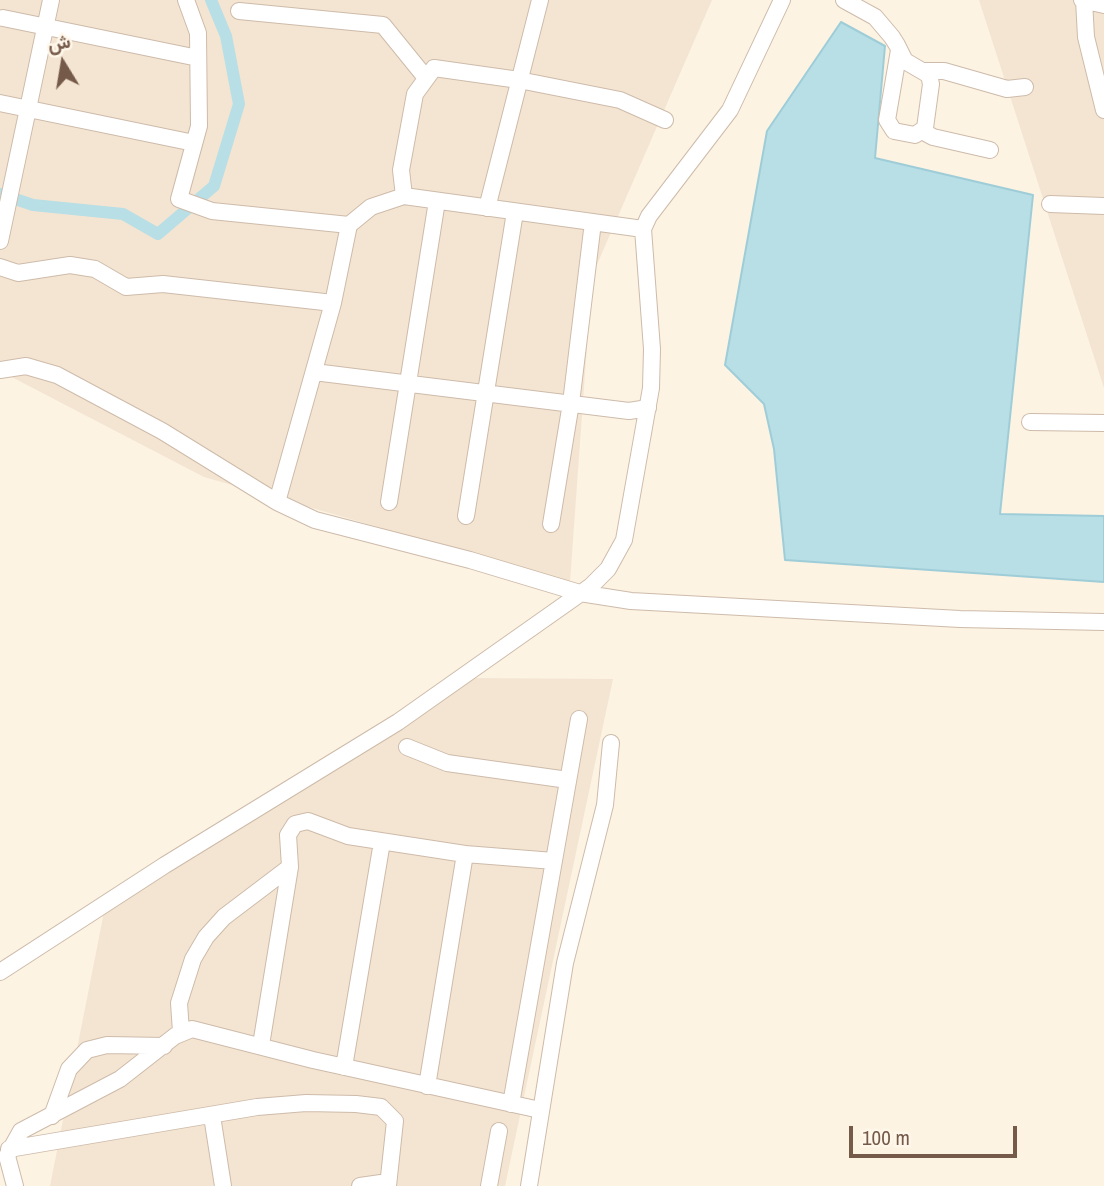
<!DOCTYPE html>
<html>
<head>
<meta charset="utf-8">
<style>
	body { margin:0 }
	#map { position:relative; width:1104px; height:1186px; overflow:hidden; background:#fcf3e3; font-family:"Archivo Narrow",Vazirmatn,sans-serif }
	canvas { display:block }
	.north { position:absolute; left:28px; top:28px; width:70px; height:70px; -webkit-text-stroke:5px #fff7ea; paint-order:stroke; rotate:349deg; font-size:19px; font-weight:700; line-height:28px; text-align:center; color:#755a49 }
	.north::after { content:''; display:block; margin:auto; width:24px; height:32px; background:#755a49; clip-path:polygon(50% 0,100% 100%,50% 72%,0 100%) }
	.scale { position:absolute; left:849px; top:1126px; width:168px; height:32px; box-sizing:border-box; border:4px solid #755a49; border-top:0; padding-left:9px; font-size:21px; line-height:24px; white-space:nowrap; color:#755a49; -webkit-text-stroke:5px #fff7ea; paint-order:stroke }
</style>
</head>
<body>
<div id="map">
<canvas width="1104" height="1186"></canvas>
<div class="north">ش</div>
<div class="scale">100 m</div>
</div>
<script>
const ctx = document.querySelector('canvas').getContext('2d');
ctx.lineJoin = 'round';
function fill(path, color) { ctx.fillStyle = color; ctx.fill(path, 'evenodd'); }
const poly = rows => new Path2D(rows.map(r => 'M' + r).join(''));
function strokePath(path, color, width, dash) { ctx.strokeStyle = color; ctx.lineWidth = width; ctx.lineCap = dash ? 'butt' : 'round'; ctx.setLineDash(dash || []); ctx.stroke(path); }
fill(poly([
	[0,0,712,0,592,276,570,582,204,477,0,371],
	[979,0,1104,0,1104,388],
	[472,678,613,679,505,1186,50,1186,104,912]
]), '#f4e5d2');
const water = poly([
	[841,22,885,46,875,158,1033,195,1000,514,1104,516,1104,582,785,560,774,449,764,404,725,365,767,131,841,22]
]);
fill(water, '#b8dee6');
strokePath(water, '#9ecdd8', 2);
strokePath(poly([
	[0,194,33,205,123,214,158,234,214,186,239,104,226,36,211,0]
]), '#b8dee6', 12);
const minor = poly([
	[186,0,198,33,199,126,179,199,212,211,349,225,333,303,277,502],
	[844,0,875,17,892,37,897,45,905,61,929,75,931,84,925,128,915,135,894,131,887,120,899,50],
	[1082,0,1104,5],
	[1084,0,1086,37,1104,110],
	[239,11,383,25,426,78],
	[3,18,198,58],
	[925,71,944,71,1007,89,1025,87],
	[0,103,194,143],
	[922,131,933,137,990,150],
	[404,196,401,170,415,94,434,68,519,80,620,100,665,120],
	[1050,204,1104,206],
	[487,208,540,0],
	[349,225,371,207,404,196,643,229],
	[0,241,51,0],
	[0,267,18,273,70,265,95,269,126,287,163,284,333,303],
	[0,370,26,366,57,375,162,431,277,502,315,520,470,560,580,593,631,601,960,619,1104,622],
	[314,372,629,411,648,408],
	[1030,422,1104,423],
	[389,502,437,201],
	[466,516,515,212],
	[551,524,571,403,593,222],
	[407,747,447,763,568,780],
	[0,972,165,865,398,722,591,586,608,569,624,540,651,388,652,349,643,229,649,216,730,110,782,0],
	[181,1032,179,1003,193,959,206,937,224,917,290,867],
	[261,1045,290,867,288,835,295,824,308,821,348,836,465,854,554,861],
	[344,1067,382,842],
	[427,1086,465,854],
	[511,1104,579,719],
	[52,1116,69,1069,87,1050,107,1045,164,1046],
	[212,1116,223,1186],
	[9,1149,257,1107,306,1103,356,1104,381,1107,395,1121,388,1186],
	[15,1186,7,1156,21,1131,120,1079,175,1036,192,1029,313,1060,540,1110],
	[360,1186,388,1182],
	[489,1186,499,1131],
	[529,1186,565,963,605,805,611,743]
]);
strokePath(minor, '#cebbaa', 18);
strokePath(minor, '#fff', 16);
</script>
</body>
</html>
